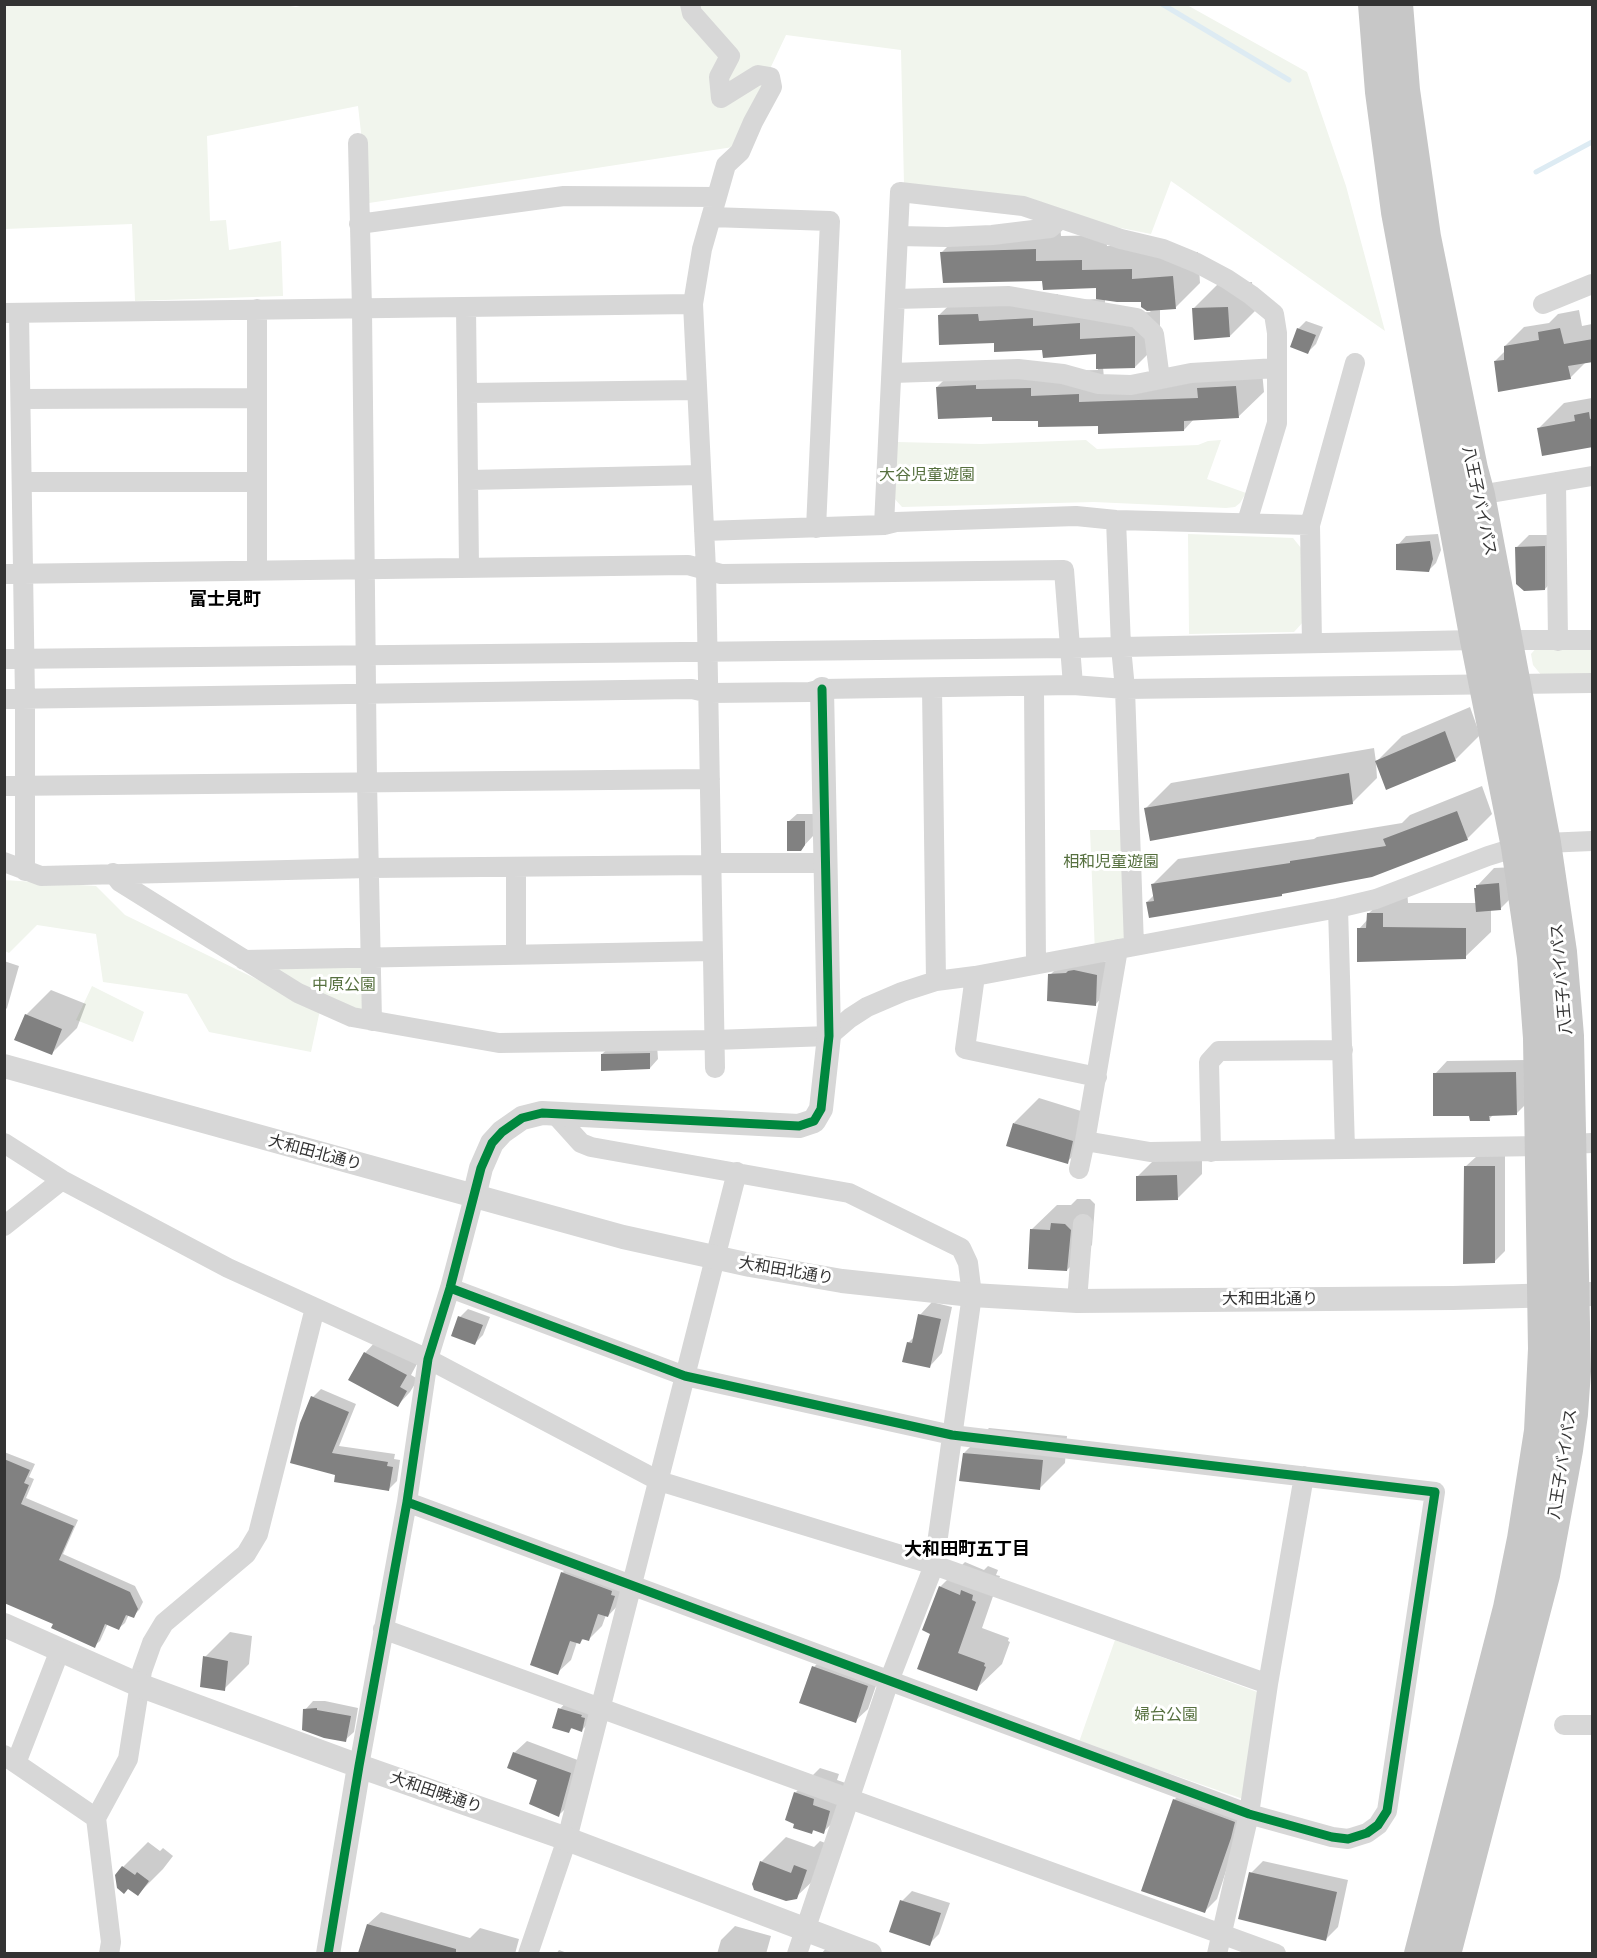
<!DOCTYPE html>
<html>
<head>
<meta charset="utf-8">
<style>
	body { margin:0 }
	#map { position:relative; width:1597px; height:1958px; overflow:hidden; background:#fff; font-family:"IBM Plex Sans",sans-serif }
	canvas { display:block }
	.frame { position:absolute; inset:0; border:6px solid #333; pointer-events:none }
</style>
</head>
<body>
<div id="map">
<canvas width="1597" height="1958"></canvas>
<div class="frame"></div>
</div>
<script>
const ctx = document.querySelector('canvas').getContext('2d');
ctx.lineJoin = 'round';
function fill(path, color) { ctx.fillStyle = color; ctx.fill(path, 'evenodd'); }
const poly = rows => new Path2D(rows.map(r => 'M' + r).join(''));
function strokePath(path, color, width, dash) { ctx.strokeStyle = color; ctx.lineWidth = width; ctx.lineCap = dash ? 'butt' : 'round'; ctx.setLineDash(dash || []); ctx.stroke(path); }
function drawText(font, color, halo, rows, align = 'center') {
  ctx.font = font + ' "IBM Plex Sans","Noto Sans JP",sans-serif'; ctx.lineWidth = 6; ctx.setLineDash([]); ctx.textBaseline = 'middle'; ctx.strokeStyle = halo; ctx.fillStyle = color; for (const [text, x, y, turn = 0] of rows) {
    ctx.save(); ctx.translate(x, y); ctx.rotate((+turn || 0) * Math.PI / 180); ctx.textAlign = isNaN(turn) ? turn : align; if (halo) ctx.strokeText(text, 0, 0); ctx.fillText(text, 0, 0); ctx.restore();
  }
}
fill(poly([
	[279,4,296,7,309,4,1187,5,1307,72,1346,186,1385,331,1171,181,1151,234,904,185,901,50,786,35,733,147,369,203,358,106,207,136,210,221,226,220,229,250,281,241,283,296,135,301,132,224,5,229,4,5],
	[1086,440,1097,449,1198,445,1208,441,1221,440,1207,479,1246,493,1240,503,1235,507,1226,508,1094,502,902,507,893,497,897,442,981,444],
	[1188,534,1293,538,1301,548,1304,621,1294,632,1189,634],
	[1538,646,1592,646,1592,676,1542,676,1533,665,1531,654],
	[1090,830,1129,830,1134,946,1095,953],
	[4,880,96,886,125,915,320,1010,311,1052,209,1032,187,994,103,982,96,934,37,925,9,953,5,951],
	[370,957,372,1021,244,960],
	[92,986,144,1012,133,1042,76,1020],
	[1115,1640,1260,1693,1243,1799,1079,1742]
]), '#f1f5ed');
fill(poly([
	[1060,224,1061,236,1106,235,1107,246,1157,245,1157,255,1198,252,1200,283,1175,308,1160,309,1160,342,1135,367,1103,367,1104,378,1214,374,1261,361,1264,392,1238,417,1194,419,1184,430,993,415,937,387,962,362,1001,365,1055,363,1056,371,1098,370,1097,353,1043,348,939,315,965,290,1003,296,1058,294,1058,301,1098,299,1098,286,1044,280,942,252,967,227],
	[1105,299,1142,301,1143,306,1151,312,1105,314],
	[1252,282,1255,311,1230,336,1193,309,1218,284],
	[1579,310,1582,326,1592,324,1592,361,1586,362,1570,378,1495,361,1505,351,1505,346,1524,327,1549,323,1558,314],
	[1306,321,1323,327,1316,344,1308,352,1298,329],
	[1592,398,1592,446,1539,428,1564,403],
	[1438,534,1441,550,1436,563,1428,571,1398,545,1406,536],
	[1529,535,1557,535,1557,576,1545,589,1516,548],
	[1470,707,1480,735,1455,760,1376,762,1377,778,1352,803,1146,808,1171,783,1374,748,1376,762,1402,736],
	[1482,786,1492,814,1467,839,1284,892,1281,895,1147,902,1154,895,1153,884,1178,859,1314,839,1317,837,1402,823,1410,815],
	[797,814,813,814,813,836,801,849,788,822],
	[1515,867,1518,891,1501,908,1491,909,1491,932,1465,957,1359,929,1368,919,1368,914,1394,889,1407,889,1408,903,1477,903,1478,885,1494,868],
	[1082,959,1109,962,1107,992,1095,1005,1050,975,1062,963],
	[4,961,19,966,7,1008,4,1011],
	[51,990,86,1004,77,1028,52,1053,26,1015],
	[657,1045,658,1059,650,1068,602,1054,611,1046],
	[1528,1060,1529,1101,1516,1114,1494,1114,1489,1119,1471,1115,1435,1074,1447,1061],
	[1039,1098,1097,1116,1092,1137,1067,1162,1014,1123],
	[1163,1151,1202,1151,1202,1174,1177,1199,1137,1177],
	[1505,1155,1505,1251,1494,1262,1466,1166,1477,1156],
	[1077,1199,1090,1199,1095,1204,1092,1245,1067,1270,1031,1230,1057,1205,1071,1205],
	[932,1302,952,1307,942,1353,930,1366,908,1343,915,1336,920,1315],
	[468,1309,490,1317,483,1335,475,1343,460,1317],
	[377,1340,418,1362,411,1375,418,1379,410,1392,398,1405,365,1353],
	[321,1389,356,1404,339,1446,395,1454,394,1459,400,1460,397,1481,389,1489,337,1474,313,1397],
	[989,1428,1067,1436,1065,1463,1040,1488,964,1453],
	[4,1452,35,1464,29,1477,34,1479,26,1498,78,1520,63,1554,135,1586,143,1602,139,1610,133,1616,129,1614,125,1623,119,1628,108,1623,100,1641,94,1646,55,1623,4,1601],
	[575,1559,624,1577,621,1602,608,1616,606,1615,602,1626,588,1640,584,1638,580,1643,577,1642,571,1660,557,1673,562,1573],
	[965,1562,984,1570,988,1566,998,1570,996,1575,1000,1576,982,1628,1009,1638,1008,1641,1010,1642,1002,1664,976,1689,932,1633,940,1587],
	[230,1632,252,1636,249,1664,224,1689,205,1657],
	[826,1654,880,1674,868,1709,855,1721,814,1667],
	[568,1700,589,1707,590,1722,582,1730,573,1727,569,1731,560,1709],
	[313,1701,325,1701,358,1708,354,1732,345,1740,305,1710],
	[527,1741,583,1762,571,1803,559,1815,539,1779,514,1753],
	[820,1768,839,1774,837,1780,854,1786,849,1807,823,1832,815,1829,812,1832,795,1793],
	[1187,1787,1246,1809,1217,1899,1205,1911,1143,1890,1174,1800],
	[786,1837,814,1847,820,1841,831,1845,822,1872,796,1897,761,1862],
	[148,1842,160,1851,163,1848,173,1856,163,1869,138,1894,123,1867],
	[1263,1861,1348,1880,1338,1927,1325,1940,1251,1873],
	[912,1891,950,1903,939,1934,929,1944,902,1901],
	[381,1912,470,1938,480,1928,519,1939,515,1954,360,1954,368,1924],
	[735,1926,771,1936,766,1954,717,1954,721,1940],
	[828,1946,844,1954,821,1954],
	[559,1950,570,1954,556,1954]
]), '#0003');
strokePath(poly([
	[1162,4,1289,80],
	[1536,172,1592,142]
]), '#ddebf3', 5);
fill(poly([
	[1036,249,1036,261,1082,260,1082,270,1132,269,1132,279,1173,276,1176,309,1147,311,1141,307,1141,302,1117,302,1096,299,1096,288,1043,290,1042,281,943,283,940,252],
	[1228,307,1230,337,1194,340,1192,308],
	[978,314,979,321,1033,318,1033,326,1080,323,1080,339,1135,336,1135,368,1096,369,1096,354,1043,358,1042,350,994,352,994,343,939,345,938,315],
	[1297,328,1316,335,1308,354,1290,347],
	[1560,328,1564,344,1593,339,1593,362,1568,366,1571,379,1498,392,1494,361,1504,360,1504,346,1539,340,1538,332],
	[976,385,976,389,1031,388,1031,396,1079,394,1079,402,1198,398,1197,388,1236,386,1239,418,1184,421,1184,431,1098,434,1098,426,1038,427,1038,421,992,421,992,417,938,419,936,387],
	[1589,412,1590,419,1593,418,1593,447,1542,456,1537,428,1575,421,1574,415],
	[1430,541,1433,559,1429,572,1396,570,1396,544],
	[1545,546,1545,590,1524,591,1516,584,1515,547],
	[1445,731,1456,761,1386,790,1375,761],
	[1349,773,1353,804,1150,841,1144,808],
	[1457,811,1468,840,1372,877,1282,894,1282,896,1149,918,1146,902,1154,901,1151,884,1290,863,1290,861,1386,846,1383,839],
	[787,821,805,821,805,845,801,851,787,851],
	[1499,883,1501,910,1476,912,1474,888,1476,888,1476,885],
	[1367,913,1383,913,1383,927,1466,928,1466,959,1357,962,1357,928,1366,928],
	[1074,970,1097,975,1096,1006,1047,1001,1048,974,1066,973,1068,971],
	[25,1014,62,1029,52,1055,14,1040],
	[650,1053,650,1069,601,1071,601,1054],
	[1516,1072,1517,1115,1489,1116,1490,1121,1470,1121,1469,1116,1433,1116,1433,1073],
	[1013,1123,1073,1141,1068,1164,1006,1146],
	[1464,1166,1495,1166,1495,1263,1463,1264],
	[1177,1175,1178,1200,1136,1201,1136,1176],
	[1051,1223,1065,1224,1071,1230,1067,1271,1028,1269,1030,1229,1050,1230],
	[918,1314,941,1319,930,1368,902,1362,907,1342,912,1343],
	[458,1316,483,1325,475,1345,451,1336],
	[364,1352,407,1375,400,1387,407,1391,398,1407,348,1380],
	[311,1396,349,1412,332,1453,388,1462,387,1466,393,1467,389,1491,334,1482,335,1475,290,1463,300,1423],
	[963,1453,1043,1460,1040,1490,959,1481],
	[4,1459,30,1470,24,1483,29,1485,21,1504,74,1526,59,1560,130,1592,138,1609,134,1618,126,1615,119,1630,105,1624,95,1648,51,1628,53,1624,4,1603],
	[561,1572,612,1591,611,1595,615,1596,608,1617,598,1614,589,1641,582,1639,580,1644,570,1641,558,1675,530,1665],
	[939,1586,960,1595,961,1590,973,1595,972,1600,976,1602,958,1653,985,1663,984,1666,986,1667,977,1691,917,1669,930,1634,922,1630],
	[203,1656,228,1661,225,1691,200,1687],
	[812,1666,868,1686,856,1723,799,1703],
	[317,1708,317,1710,351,1716,346,1742,324,1738,302,1730,303,1709],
	[558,1708,582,1715,581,1717,585,1718,582,1732,571,1728,569,1733,552,1728],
	[513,1752,571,1773,559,1817,529,1804,537,1780,507,1768],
	[794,1792,814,1799,813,1805,830,1811,824,1834,813,1830,812,1834,793,1828,794,1824,785,1820],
	[1173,1799,1235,1822,1231,1838,1205,1913,1141,1891],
	[760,1861,791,1873,794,1865,807,1870,797,1899,786,1901,754,1890,752,1884],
	[122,1866,135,1875,137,1872,149,1881,138,1896,128,1889,124,1894,117,1888,115,1875],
	[1249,1872,1337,1892,1326,1941,1238,1919],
	[900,1900,941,1913,930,1946,889,1932],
	[367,1924,456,1949,456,1953,358,1953]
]), '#818181');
strokePath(poly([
	[690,4,692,13,730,56,719,77,721,98,758,75,770,77,772,87,753,122,740,152,726,165,702,249,693,304,706,569,715,1068],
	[358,143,362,309,367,781,372,1021],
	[711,217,830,221,816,528],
	[359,224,564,196,717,197],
	[898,236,947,237,992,235,1050,228,1060,219],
	[896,299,1009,296,1137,318,1154,334,1160,379],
	[1543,304,1592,284],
	[466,307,469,567],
	[257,309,257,570],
	[4,313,693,304],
	[19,313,25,698,25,871],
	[892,373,1018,369,1063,374,1099,384,1131,385,1191,373,1277,368],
	[468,393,696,390],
	[22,399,257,398],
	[469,480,700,475],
	[22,482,257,482],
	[1556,482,1558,641],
	[1479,495,1592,476],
	[1116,520,1121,647,1125,689,1134,946],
	[884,525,900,192,1023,206,1121,239,1163,249,1197,263,1227,279,1251,295,1274,314,1277,333,1277,423,1247,522],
	[704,531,884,525,896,522,1076,516,1116,520,1310,525],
	[4,574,688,565,721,574,1064,570,1073,685],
	[1312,643,1310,525,1355,363],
	[4,659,1071,648,1476,640,1592,640],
	[1034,687,1036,964],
	[932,688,936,981],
	[4,699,692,689,709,693,810,692,822,689,1073,685,1125,689,1592,683],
	[4,786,710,779],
	[4,862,41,876,369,868,710,865],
	[710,863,825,863],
	[516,868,516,955],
	[113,873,120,882,298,993,352,1017,499,1043,714,1040,829,1036,850,1018,867,1007,902,992,936,981,975,976,1338,908,1376,899,1488,856,1517,847,1545,843,1592,841],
	[1338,908,1345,1149],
	[1118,949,1085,1141,1150,1152,1541,1146],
	[244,960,712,951],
	[975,976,965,1049,1097,1077],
	[553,1112,581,1143,591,1147,849,1193,961,1248,968,1263,972,1295,934,1565,889,1681,797,1954],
	[4,1143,62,1180,228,1268,428,1359,659,1481,934,1565,1268,1684],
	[1570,1144,1592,1143],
	[1211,1152,1209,1062,1219,1051,1343,1050],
	[1079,1169,1085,1141],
	[4,1226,62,1180],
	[1077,1301,1083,1224],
	[407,1502,1249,1814,1332,1837,1348,1839,1367,1833,1378,1825,1387,1811,1435,1492,952,1435,685,1376,450,1288],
	[383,1629,1276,1954],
	[1564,1725,1592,1725],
	[4,1755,96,1818],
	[16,1763,60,1650],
	[359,1766,407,1502,428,1359,450,1288,474,1197],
	[109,1954,111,1942,96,1818,128,1759,142,1671,152,1643,164,1623,246,1554,258,1534,315,1308],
	[528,1954,567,1839,737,1172],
	[1217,1954,1249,1814,1268,1684,1304,1476]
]), '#d7d7d7', 20);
strokePath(poly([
	[4,1066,623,1237,750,1265,842,1281,972,1295,1077,1301,1453,1298,1592,1294],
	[474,1197,481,1168,492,1143,502,1132,522,1118,542,1113,799,1126,814,1121,821,1109,829,1036,822,689],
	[4,1625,139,1685,359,1766,567,1839,870,1954],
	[328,1954,359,1766]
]), '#d7d7d7', 24);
strokePath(poly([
	[1374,4,1381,92,1397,212,1476,640,1517,847,1533,957,1539,1038,1544,1349,1540,1431,1523,1539,1509,1608,1420,1954],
	[1397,4,1404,90,1425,237,1472,469,1479,495,1545,843,1561,952,1568,1036,1575,1371,1572,1414,1567,1450,1544,1575,1445,1954]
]), '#c7c7c7', 32);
strokePath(poly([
	[407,1502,1249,1814,1332,1837,1348,1839,1367,1833,1378,1825,1387,1811,1435,1492,952,1435,685,1376,450,1288],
	[328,1954,359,1766,407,1502,428,1359,450,1288,481,1168,492,1143,502,1132,522,1118,542,1113,799,1126,814,1121,821,1109,829,1036,822,689]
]), '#00873e', 9);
drawText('16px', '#56703f', '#fff', [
	["大谷児童遊園",927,475],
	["相和児童遊園",1111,862],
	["中原公園",344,985],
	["婦台公園",1166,1715]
]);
drawText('16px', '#333', '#fff', [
	["八王子バイパス",1479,501,78],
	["八王子バイパス",1562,979,-95],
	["大和田北通り",315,1153,15],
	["大和田北通り",786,1271,10],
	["大和田北通り",1270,1299],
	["八王子バイパス",1563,1464,-81],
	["大和田暁通り",436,1793,19]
]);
drawText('bold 18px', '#000', '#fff', [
	["富士見町",225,600],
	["大和田町五丁目",967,1550]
]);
</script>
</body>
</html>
